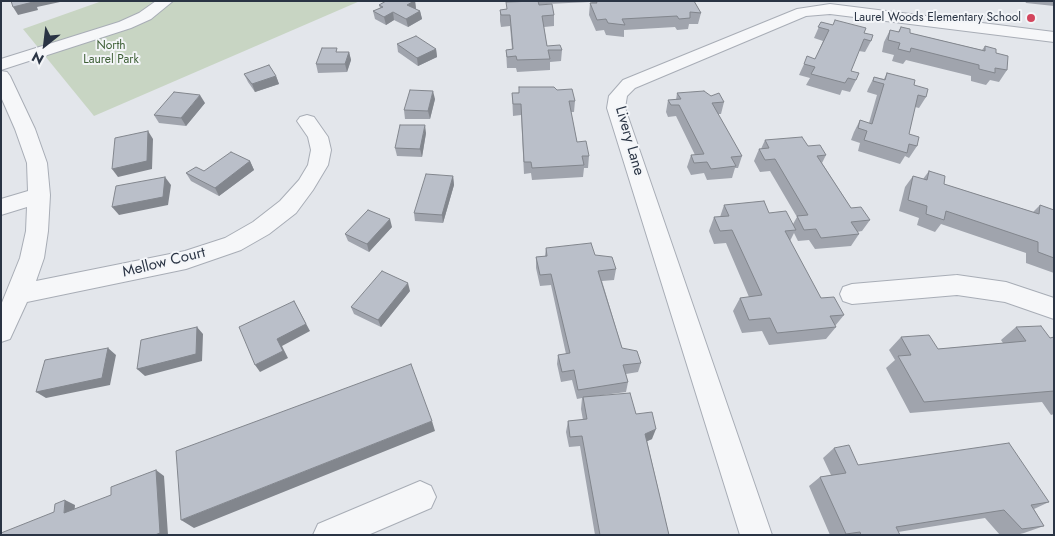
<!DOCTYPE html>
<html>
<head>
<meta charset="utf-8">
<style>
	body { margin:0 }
	#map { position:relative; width:1055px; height:536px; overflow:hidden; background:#e3e6eb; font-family:Jost,sans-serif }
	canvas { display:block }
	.frame { position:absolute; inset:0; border:2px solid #2a3444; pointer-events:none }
	.north { position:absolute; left:20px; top:20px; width:50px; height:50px; -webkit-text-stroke:4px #f3f5f8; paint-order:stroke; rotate:209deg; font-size:14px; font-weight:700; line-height:20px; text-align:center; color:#2a3444 }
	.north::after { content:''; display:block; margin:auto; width:18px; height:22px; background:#2a3444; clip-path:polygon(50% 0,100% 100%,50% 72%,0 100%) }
</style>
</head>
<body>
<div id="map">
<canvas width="1055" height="536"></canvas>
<div class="frame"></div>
<div class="north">N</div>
</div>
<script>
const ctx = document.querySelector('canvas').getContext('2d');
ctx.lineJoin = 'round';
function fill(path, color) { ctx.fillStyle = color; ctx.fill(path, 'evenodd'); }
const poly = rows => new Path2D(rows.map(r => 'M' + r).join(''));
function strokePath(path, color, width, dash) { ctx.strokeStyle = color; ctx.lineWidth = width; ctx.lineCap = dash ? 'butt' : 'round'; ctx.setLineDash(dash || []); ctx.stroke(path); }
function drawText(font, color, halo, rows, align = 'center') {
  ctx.font = font + ' Jost,sans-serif'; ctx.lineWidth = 4; ctx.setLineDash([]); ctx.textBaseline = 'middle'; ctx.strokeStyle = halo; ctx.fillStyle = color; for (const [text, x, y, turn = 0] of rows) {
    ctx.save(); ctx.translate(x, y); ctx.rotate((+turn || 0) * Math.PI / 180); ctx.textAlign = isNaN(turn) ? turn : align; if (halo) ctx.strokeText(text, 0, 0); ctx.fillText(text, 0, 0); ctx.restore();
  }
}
fill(poly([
	[102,1,360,1,94,116,23,29]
]), '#c8d5c3');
const minor = poly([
	[156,1,173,1,151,19,131,28,1,70,1,59,119,22,139,13,156,1],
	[830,4,1054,32,1054,42,830,14,806,16,635,88,627,96,625,108,772,535,740,535,607,108,609,96,623,80,797,9,830,4],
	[1,71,7,72,10,76,35,129,47,163,50,195,48,231,44,258,36,281,185,251,225,238,253,222,280,201,299,180,308,165,311,150,308,137,297,121,300,117,307,115,314,117,328,137,331,150,328,165,313,190,296,213,269,234,241,250,186,269,27,302,10,339,1,342,1,305,20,258,26,231,27,207,1,215,1,199,28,191,27,163,15,129,1,97,1,71],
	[957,275,1006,282,1054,298,1054,319,1005,302,957,295,852,304,843,301,840,294,843,287,852,284,957,275],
	[420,481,431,486,436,497,431,508,368,535,313,535,318,524,420,481]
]);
strokePath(minor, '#a8adb6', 2);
fill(minor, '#f6f7f9');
fill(poly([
	[386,1,415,1,416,9,415,9,420,11,422,19,408,27,394,20,386,25,375,19,373,11,380,8,379,5],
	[512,1,694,1,701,13,698,24,689,24,688,29,677,30,675,27,624,30,624,37,606,35,604,30,596,31,589,15,590,3,592,3,590,2,547,4,554,15,554,26,544,27,547,46,562,50,561,61,550,62,550,70,517,72,516,68,507,68,506,50,512,49,510,26,501,27,500,21,500,10,507,9],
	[1025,1,1054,1,1054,6,1026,3],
	[821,22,864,33,871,41,865,52,859,51,851,71,856,80,850,92,842,90,840,95,806,85,810,78,799,75,804,64,815,59,823,41,814,38],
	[901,27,910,33,982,50,985,46,996,53,1007,70,999,82,990,80,986,85,971,81,971,76,906,60,903,64,892,61,894,55,882,52,884,42,890,30,898,32],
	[397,44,436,49,437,57,418,66,398,52],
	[338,52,349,52,351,60,347,72,318,73,316,64],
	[887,73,914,85,926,97,919,108,915,107,909,134,917,146,909,158,905,156,900,164,858,151,860,143,851,140,854,132,860,120,869,123,877,95,867,92,868,89,874,77,884,79],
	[244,74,276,76,279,84,255,92,248,82],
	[557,90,575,101,574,112,571,112,577,142,589,156,588,168,584,168,583,177,532,180,531,173,524,174,521,115,513,116,512,93],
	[677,93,711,96,724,102,721,114,718,114,742,156,738,168,735,168,732,178,707,180,704,173,691,175,687,167,691,155,695,155,676,116,668,117,666,112,668,100,676,100],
	[435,99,430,119,405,119,404,110],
	[205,103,186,126,159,123,154,115],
	[426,133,422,157,397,156,395,148],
	[765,140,808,146,826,155,822,163,851,208,870,220,862,231,857,232,859,234,851,246,815,249,809,240,798,241,794,233,790,241,821,298,844,315,835,326,836,327,826,339,769,345,762,331,742,333,733,311,740,298,749,297,726,243,714,244,709,231,714,217,720,217,724,205,769,213,793,224,797,217,770,171,760,172,754,161,759,149,761,149],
	[250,161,254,170,219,196,191,181,186,173,204,171],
	[929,171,944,184,1033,212,1040,205,1054,210,1054,273,1026,263,1026,253,941,224,935,232,917,225,919,218,899,211,905,187,913,176,923,179],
	[453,176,454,185,443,223,415,221,414,213],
	[392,227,369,252,348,241,345,234],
	[546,248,595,255,616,269,614,280,602,281,622,348,641,363,638,372,626,374,628,382,626,392,596,396,636,414,652,439,647,441,669,535,595,535,580,446,569,447,566,432,568,421,583,420,581,409,582,398,577,399,572,380,561,382,557,364,558,355,566,354,551,285,540,286,536,268,536,257,545,256],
	[410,291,381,327,354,314,351,307],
	[1016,327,1050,338,1054,337,1054,414,1051,415,1042,402,910,413,886,368,895,360,889,350,901,337,938,349,1003,343,1001,340],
	[834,448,858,465,1049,502,1034,509,1044,526,1024,533,1016,535,1000,535,985,518,898,532,900,535,830,535,809,486,820,477,831,475,823,458]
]), '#a0a4ad');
fill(poly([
	[33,1,60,1,60,2,37,7,38,10,18,15,13,7],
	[414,1,415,1,416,9,408,13,407,5],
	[420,11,422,19,408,27,406,19],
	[393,12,394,20,386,25,384,17],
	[436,49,437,57,418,66,417,58],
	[349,52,351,60,347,72,345,64],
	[276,76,279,84,255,92,252,84],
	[433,91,435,99,430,119,428,111],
	[200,95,205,103,186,126,181,118],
	[425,125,426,133,422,157,420,149],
	[148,131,153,139,152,169,118,177,112,169],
	[250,161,254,170,219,196,215,188],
	[453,176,454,185,443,223,442,215],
	[165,177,171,185,168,205,119,215,112,207],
	[390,219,392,227,369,252,367,244],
	[408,283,410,291,381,327,378,320],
	[294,301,310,331,282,346,288,358,260,372,255,365,277,339],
	[197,327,203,334,202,361,145,376,137,369],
	[108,348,116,355,110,385,46,398,36,392],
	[432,421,435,431,194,528,181,520],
	[656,429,652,439,641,444,645,434],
	[156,470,164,476,168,535,155,535],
	[65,500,75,505,74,518,64,513]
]), '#82868d');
const building = poly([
	[11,1,33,1,33,2,13,7,11,1],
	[386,1,414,1,407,5,420,11,406,19,393,12,384,17,373,11,383,7,379,5,386,1],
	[538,1,539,5,552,4,554,15,542,16,547,46,560,45,562,50,548,50,550,59,517,60,516,56,507,57,506,50,513,49,510,15,501,15,500,10,507,9,506,2,538,1],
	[596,1,694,1,701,13,690,12,690,18,679,19,677,16,622,19,625,25,608,23,606,19,597,20,590,3,597,3,596,1],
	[835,20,866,28,864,33,873,35,871,41,864,39,851,71,859,73,856,80,848,78,845,83,811,74,815,67,804,64,807,56,815,59,829,30,818,27,821,22,833,25,835,20],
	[901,27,910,29,910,33,985,51,985,46,996,49,996,53,1008,56,1007,70,995,68,995,73,979,69,979,65,911,48,910,52,898,49,900,43,888,40,890,30,899,32,901,27],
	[416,36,436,49,417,58,397,44,416,36],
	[322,48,337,48,336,52,349,52,345,64,316,64,322,48],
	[269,65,276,76,252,84,244,74,269,65],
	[887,73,915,80,914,85,928,89,926,97,918,95,909,134,919,137,917,146,909,144,907,153,864,140,867,131,858,128,860,120,872,124,884,84,873,81,874,77,885,80,887,73],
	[519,87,554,87,557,90,572,89,575,101,569,101,577,142,586,141,589,156,582,156,584,165,532,168,531,162,524,162,521,104,513,104,512,93,519,93,519,87],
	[410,90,433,91,428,111,404,110,410,90],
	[704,91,711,96,719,93,724,102,712,103,742,156,731,157,736,166,711,169,707,162,694,163,691,155,704,154,679,105,671,105,668,100,681,99,677,93,704,91],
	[174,92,200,95,181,118,154,115,174,92],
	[400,125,425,125,420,149,395,148,400,125],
	[148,131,147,161,112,169,115,138,148,131],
	[802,137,808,146,820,145,826,155,817,156,851,208,861,207,870,220,851,222,859,234,821,238,816,229,804,230,797,216,808,215,775,159,765,160,759,149,769,148,765,140,802,137],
	[231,152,250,161,215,188,186,173,196,167,204,171,231,152],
	[929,171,945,176,944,184,1039,214,1040,205,1054,210,1054,258,1038,252,1038,242,946,211,944,220,926,214,927,206,908,200,913,176,927,180,929,171],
	[426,174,453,176,442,215,414,213,426,174],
	[165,177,163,197,112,207,116,186,165,177],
	[764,201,769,213,786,211,796,230,785,231,821,298,834,297,844,315,830,316,836,327,777,333,770,318,749,320,740,298,762,295,732,230,720,231,714,217,729,216,724,205,764,201],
	[368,210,390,219,367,244,345,234,368,210],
	[591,243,595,255,612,257,616,269,598,271,622,348,637,351,641,363,623,365,628,382,578,390,574,370,562,372,558,355,570,353,551,274,540,275,536,257,547,256,546,248,591,243],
	[382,271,408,283,378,320,351,307,382,271],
	[294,301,306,324,277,339,283,351,255,365,239,327,294,301],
	[1041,326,1050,338,1054,337,1054,391,924,402,898,356,911,355,901,337,929,335,938,349,1026,341,1016,327,1041,326],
	[197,327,196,354,137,369,141,340,197,327],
	[108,348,102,378,36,392,45,360,108,348],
	[411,364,432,421,181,520,176,451,411,364],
	[630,393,636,414,652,412,656,429,645,434,669,535,600,535,582,436,570,437,568,421,587,419,583,397,630,393],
	[1009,443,1049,502,1031,505,1044,526,1022,529,1004,510,896,527,900,535,861,535,860,532,846,534,820,477,846,473,834,448,849,445,858,465,1009,443],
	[156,470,160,533,155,535,1,535,1,533,54,512,55,504,65,500,64,513,111,495,111,487,156,470]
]);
fill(building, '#babfc9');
strokePath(building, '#82868d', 1);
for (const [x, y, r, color] of [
	[1031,18,5,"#d3455d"]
]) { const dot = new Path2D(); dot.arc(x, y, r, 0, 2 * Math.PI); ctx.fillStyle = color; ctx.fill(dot); strokePath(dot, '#f3f5f8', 2); }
drawText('12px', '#2a3444', '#f3f5f8', [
	["Laurel Woods Elementary School",1021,18]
], 'right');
drawText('12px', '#3f6037', '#f3f5f8', [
	["North",111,46],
	["Laurel Park",111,60]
]);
drawText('15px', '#2a3444', '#f3f5f8', [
	["Livery Lane",629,141,74],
	["Mellow Court",164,263,-14]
]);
</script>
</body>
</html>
